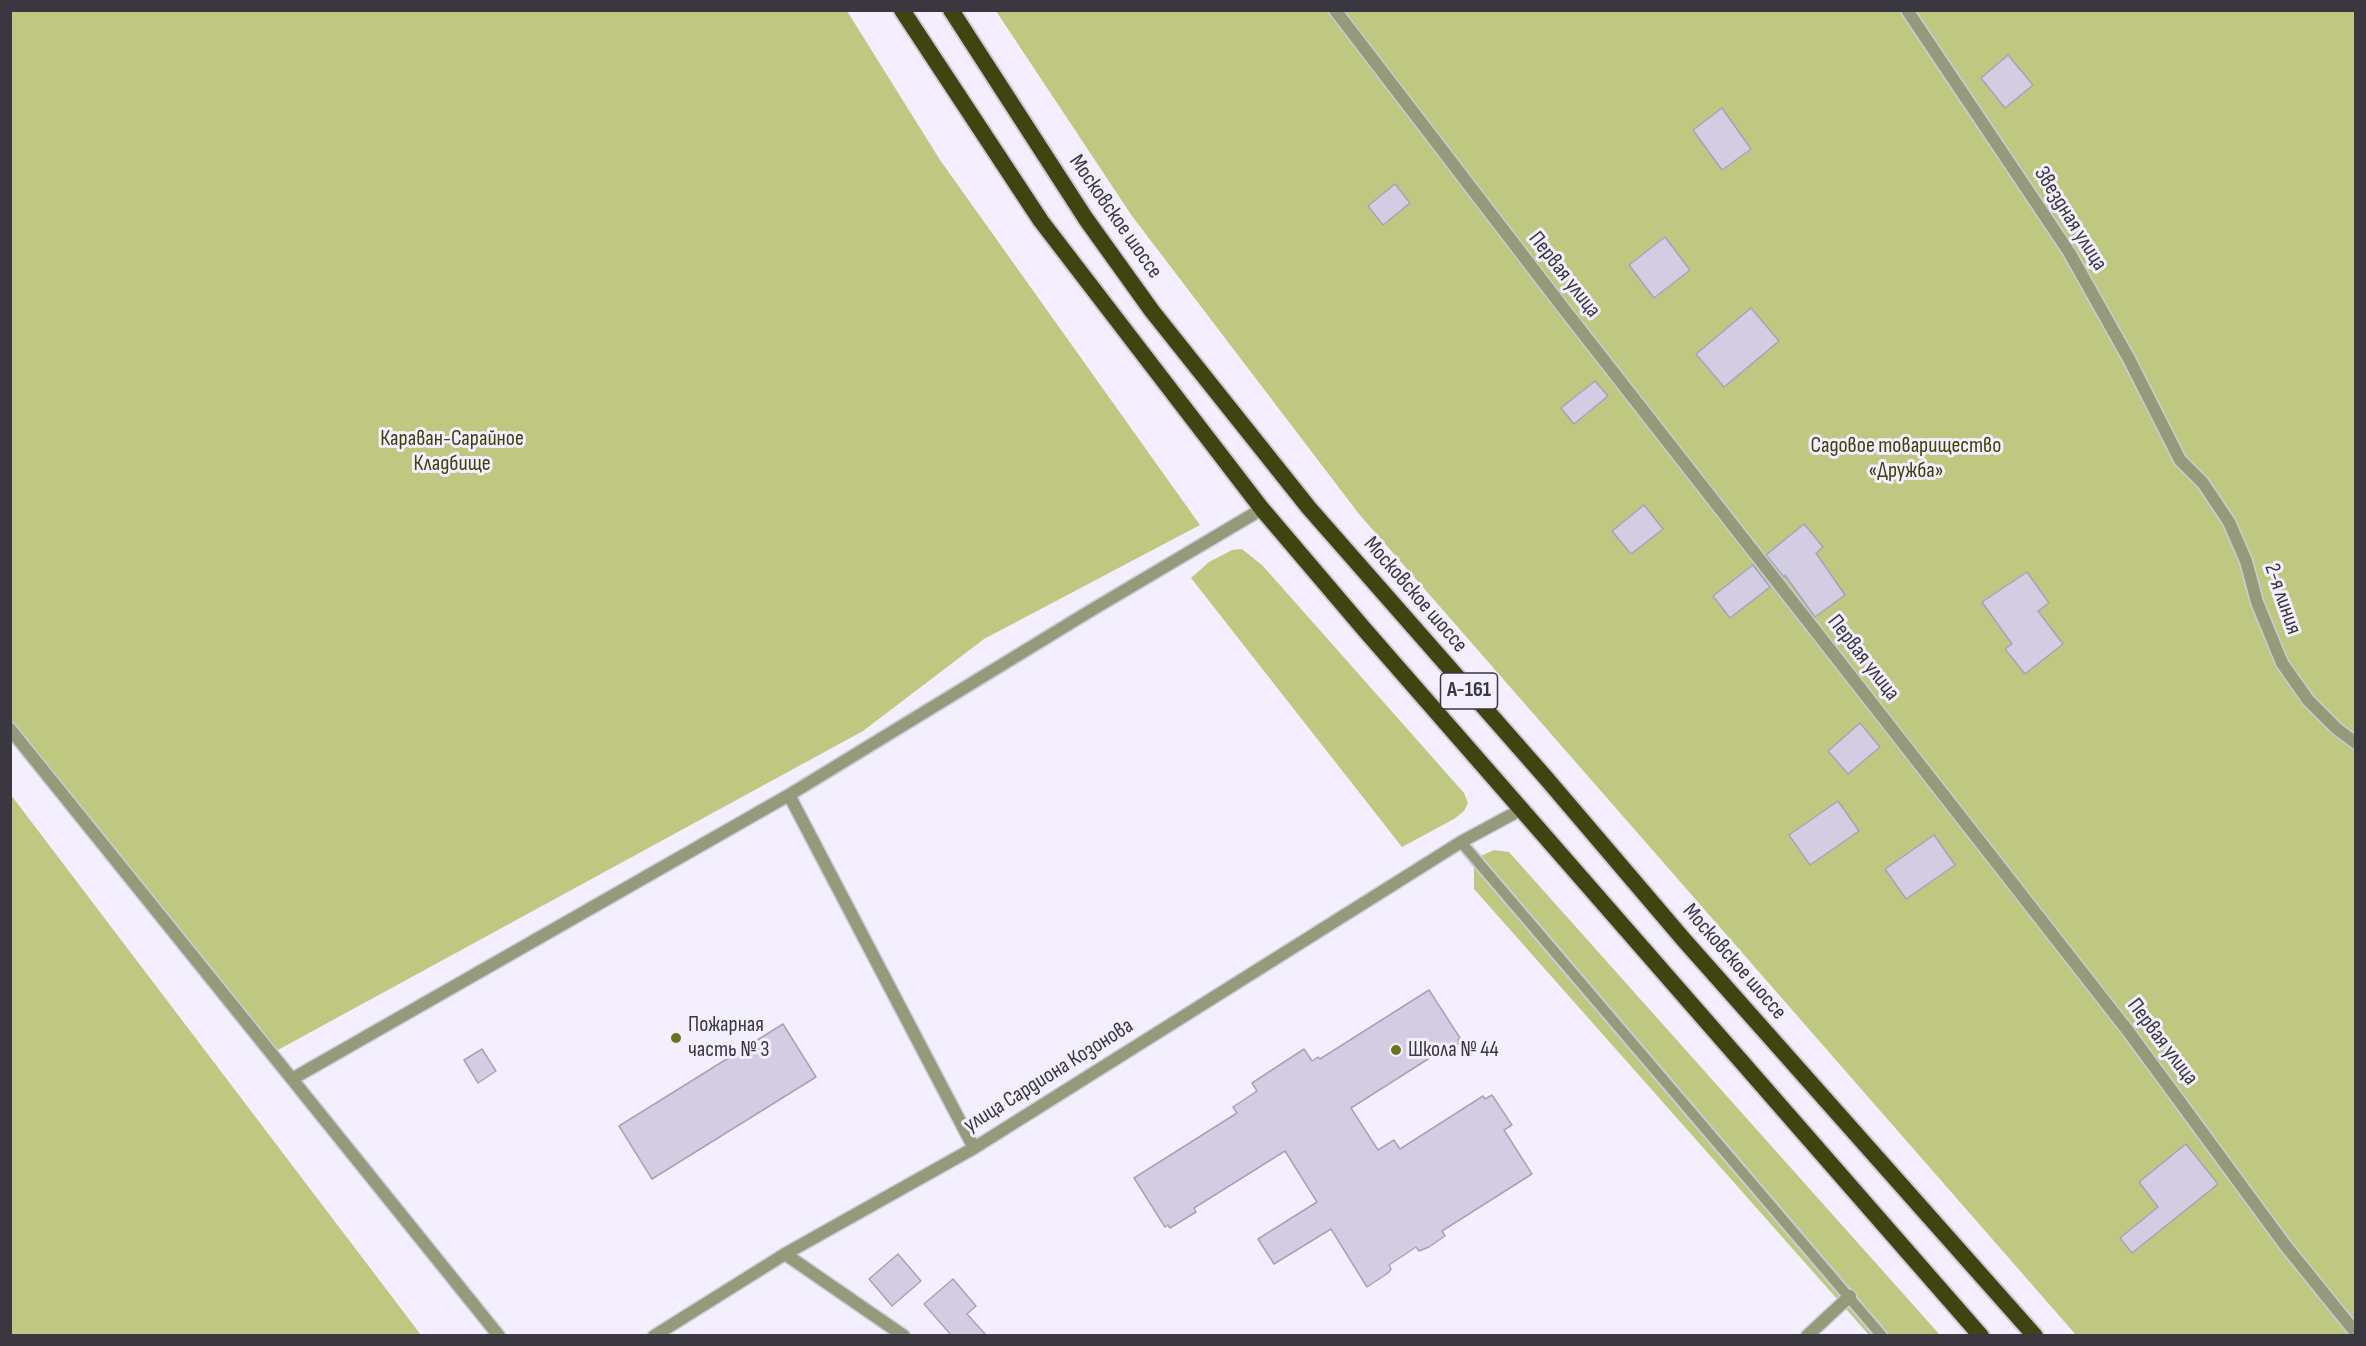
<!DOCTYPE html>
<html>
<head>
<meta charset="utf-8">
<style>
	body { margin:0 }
	#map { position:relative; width:2366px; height:1346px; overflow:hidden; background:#f3effe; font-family:"Sofia Sans Condensed",sans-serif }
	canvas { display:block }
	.frame { position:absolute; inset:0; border:12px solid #3a3740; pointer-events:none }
</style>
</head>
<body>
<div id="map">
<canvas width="2366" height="1346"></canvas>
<div class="frame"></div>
</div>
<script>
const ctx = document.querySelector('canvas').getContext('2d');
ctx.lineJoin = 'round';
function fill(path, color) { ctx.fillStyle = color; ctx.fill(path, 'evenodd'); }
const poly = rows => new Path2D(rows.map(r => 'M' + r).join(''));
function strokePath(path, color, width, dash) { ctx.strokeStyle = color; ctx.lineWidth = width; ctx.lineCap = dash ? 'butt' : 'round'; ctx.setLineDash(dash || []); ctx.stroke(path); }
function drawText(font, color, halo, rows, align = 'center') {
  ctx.font = font + ' "Sofia Sans Condensed",sans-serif'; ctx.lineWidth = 6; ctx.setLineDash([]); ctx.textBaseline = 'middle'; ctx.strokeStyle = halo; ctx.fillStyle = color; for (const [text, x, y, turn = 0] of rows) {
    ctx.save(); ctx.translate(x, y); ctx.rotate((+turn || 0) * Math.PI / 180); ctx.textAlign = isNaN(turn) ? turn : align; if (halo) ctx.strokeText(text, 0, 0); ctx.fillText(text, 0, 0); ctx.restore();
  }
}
fill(poly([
	[10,11,847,11,940,160,1200,525,984,639,863,731,276,1051,11,724],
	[996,11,2355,11,2355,1335,2076,1335,1359,514,1132,216],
	[1242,549,1263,566,1464,793,1468,803,1464,811,1454,819,1402,847,1191,578,1209,562,1232,550],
	[11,795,421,1335,11,1335],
	[1494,850,1509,852,1940,1335,1869,1335,1474,889,1474,859]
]), '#bfc880');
const building = poly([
	[2008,55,2033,85,2005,108,1981,78,2008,55],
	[1722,108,1751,149,1722,170,1693,130,1722,108],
	[1395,184,1410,203,1383,225,1368,206,1395,184],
	[1665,237,1690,270,1654,298,1629,265,1665,237],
	[1751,308,1779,341,1724,387,1696,354,1751,308],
	[1595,381,1608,396,1574,424,1561,408,1595,381],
	[1644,505,1663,529,1631,554,1612,531,1644,505],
	[1804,524,1823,547,1816,553,1845,595,1815,617,1785,575,1784,577,1766,555,1804,524],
	[1753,565,1770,587,1730,618,1713,596,1753,565],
	[2027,572,2049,603,2038,611,2063,644,2025,674,2005,649,2012,644,1982,602,2027,572],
	[1860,723,1880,747,1848,774,1828,751,1860,723],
	[1838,801,1859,831,1810,865,1789,835,1838,801],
	[1934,835,1955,865,1906,899,1885,869,1934,835],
	[1429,990,1460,1038,1458,1040,1460,1043,1438,1057,1436,1054,1351,1108,1378,1150,1394,1140,1400,1149,1483,1096,1485,1099,1492,1095,1512,1125,1504,1130,1532,1174,1442,1231,1445,1236,1429,1247,1419,1251,1416,1247,1389,1265,1391,1269,1388,1273,1367,1287,1331,1229,1274,1264,1258,1239,1317,1202,1285,1151,1194,1208,1196,1212,1170,1228,1168,1225,1165,1227,1134,1178,1237,1113,1233,1107,1257,1091,1252,1083,1304,1049,1312,1061,1318,1057,1320,1059,1429,990],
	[783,1024,816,1077,652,1179,619,1126,783,1024],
	[482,1049,496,1071,478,1083,464,1060,482,1049],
	[2186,1144,2218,1184,2132,1253,2120,1238,2158,1207,2139,1182,2186,1144],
	[898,1254,921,1281,892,1306,869,1279,898,1254],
	[953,1279,976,1306,967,1314,986,1335,951,1335,924,1304,953,1279]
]);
fill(building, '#d3cde4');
strokePath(building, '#a8a2b8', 1.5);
const service = poly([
	[1461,842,1882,1336]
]);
const minor = poly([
	[1335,10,1564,309,2128,1031,2285,1245,2356,1333],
	[1907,10,2069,252,2129,359,2180,460,2203,483,2229,522,2246,561,2257,602,2282,663,2308,700,2337,729,2356,743],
	[10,729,499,1336],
	[789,795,974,1148],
	[292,1079,789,795,1090,611,1262,509],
	[785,1254,904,1336],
	[654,1336,785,1254,974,1148,1461,842,1522,809],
	[1807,1336,1850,1296]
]);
const trunk = poly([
	[902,10,1041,221,1262,509,1364,629,1981,1336],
	[951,10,1086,219,1152,311,1309,508,1546,778,1684,940,2035,1336]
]);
strokePath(service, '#cecad8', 14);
strokePath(minor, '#cecad8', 15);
strokePath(trunk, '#cecad8', 20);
strokePath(service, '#959a7b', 10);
strokePath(minor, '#959a7b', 12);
strokePath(trunk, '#404410', 16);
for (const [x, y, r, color] of [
	[676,1038,6,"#6a721a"],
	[1396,1050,6,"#6a721a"]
]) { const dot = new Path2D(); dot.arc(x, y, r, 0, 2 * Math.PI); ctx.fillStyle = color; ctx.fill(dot); strokePath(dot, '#f3effe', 2); }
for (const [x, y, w] of [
	[1469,691,57]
]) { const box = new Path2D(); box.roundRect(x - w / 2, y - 18, w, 36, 4.5); ctx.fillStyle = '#f3effe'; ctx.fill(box); strokePath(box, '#3a3740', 1.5); }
drawText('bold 21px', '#3a3740', null, [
	["А-161",1469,691]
]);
drawText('22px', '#3a3740', '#f3effe', [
	["Московское шоссе",1115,217,55],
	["Звездная улица",2070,219,58],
	["Первая улица",1564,275,52],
	["Московское шоссе",1415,595,49],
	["2-я линия",2282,599,71],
	["Первая улица",1863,658,52],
	["Московское шоссе",1734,962,49],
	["Первая улица",2162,1042,53],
	["улица Сардиона Козонова",1049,1076,-32]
]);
drawText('22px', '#3d4206', '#f3effe', [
	["Караван-Сарайное",452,439],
	["Кладбище",452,464],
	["Садовое товарищество",1906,446],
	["«Дружба»",1906,471]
]);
drawText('22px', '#3a3740', '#f3effe', [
	["Пожарная",688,1025],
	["часть № 3",688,1050],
	["Школа № 44",1408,1050]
], 'left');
</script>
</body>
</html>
